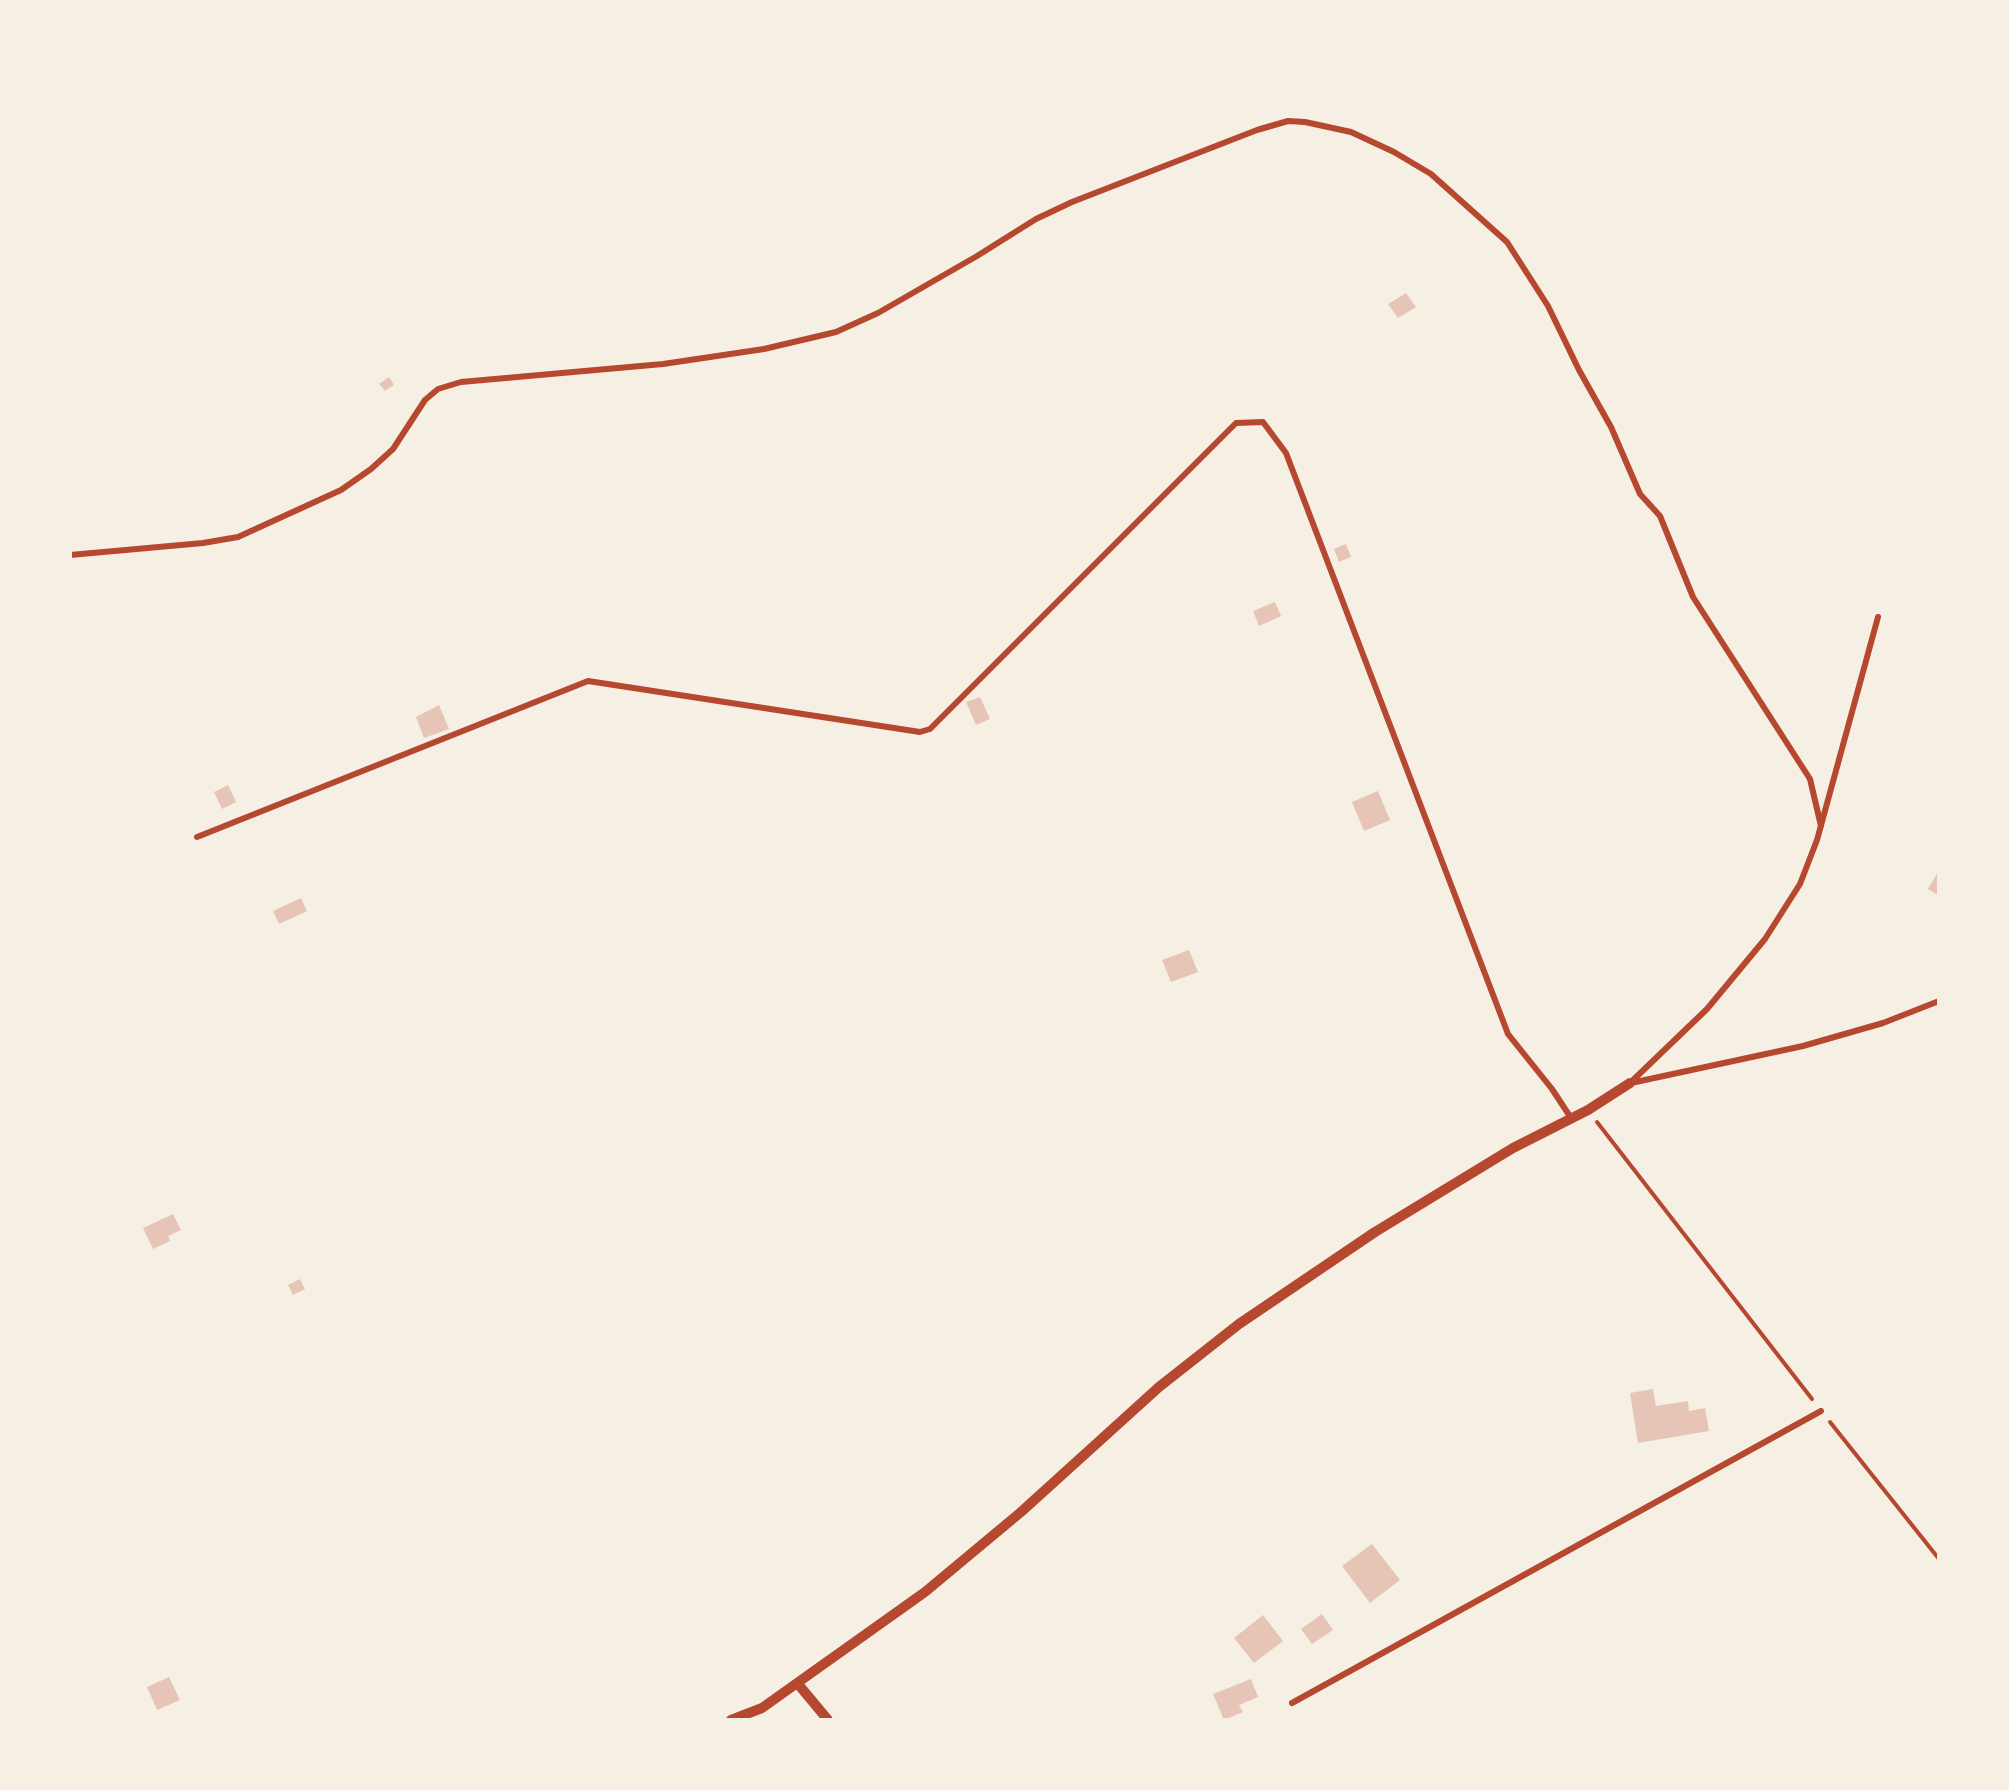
<!DOCTYPE html>
<html>
<head>
<meta charset="utf-8">
<style>
	body { margin:0 }
	#map { position:relative; width:2009px; height:1790px; overflow:hidden; background:#f6efe4; font-family:"Nunito Sans",sans-serif }
	canvas { display:block }
	.frame { position:absolute; inset:0; border:72px solid #f6efe4; pointer-events:none }
</style>
</head>
<body>
<div id="map">
<canvas width="2009" height="1790"></canvas>
<div class="frame"></div>
</div>
<script>
const ctx = document.querySelector('canvas').getContext('2d');
ctx.lineJoin = 'round';
function fill(path, color) { ctx.fillStyle = color; ctx.fill(path, 'evenodd'); }
const poly = rows => new Path2D(rows.map(r => 'M' + r).join(''));
function strokePath(path, color, width, dash) { ctx.strokeStyle = color; ctx.lineWidth = width; ctx.lineCap = dash ? 'butt' : 'round'; ctx.setLineDash(dash || []); ctx.stroke(path); }
fill(poly([
	[1406,293,1416,307,1398,318,1388,304],
	[389,377,394,385,385,391,379,384],
	[1346,544,1351,557,1339,562,1334,549],
	[1275,602,1281,616,1259,626,1253,611],
	[980,697,990,719,976,725,966,702],
	[439,705,449,729,424,738,416,717],
	[228,785,236,802,222,809,214,792],
	[1378,791,1390,820,1364,831,1352,802],
	[1939,870,1939,896,1928,889],
	[301,898,307,911,279,924,273,911],
	[1189,950,1198,972,1171,982,1162,960],
	[173,1214,181,1230,168,1236,170,1241,153,1249,143,1228],
	[300,1279,305,1289,293,1295,288,1285],
	[1653,1389,1656,1406,1688,1401,1689,1411,1705,1408,1709,1431,1638,1443,1630,1393],
	[1372,1544,1400,1580,1370,1603,1342,1566],
	[1322,1614,1333,1630,1312,1644,1301,1629],
	[1263,1615,1283,1641,1254,1663,1234,1638],
	[169,1677,180,1700,157,1710,147,1687],
	[1251,1679,1258,1697,1239,1705,1243,1712,1224,1720,1213,1694]
]), '#e6c5b7');
strokePath(poly([
	[1597,1122,1812,1399],
	[1830,1422,1939,1559]
]), '#b5482f', 4);
strokePath(poly([
	[70,555,203,543,238,537,341,490,371,469,393,449,425,400,438,389,461,382,663,364,764,349,836,332,878,313,977,256,1036,219,1072,202,1257,130,1288,121,1305,122,1351,132,1394,152,1431,174,1507,242,1548,306,1579,370,1611,427,1640,494,1660,516,1693,597,1810,779,1821,826],
	[197,837,588,681,920,732,930,729,1236,423,1263,422,1286,453,1508,1034,1552,1089,1571,1118],
	[1631,1082,1707,1009,1765,939,1800,884,1817,840,1878,617],
	[1631,1083,1803,1046,1883,1023,1939,1001],
	[1292,1703,1821,1411]
]), '#b5482f', 6);
strokePath(poly([
	[798,1684,828,1720],
	[731,1720,762,1708,925,1592,1021,1512,1159,1387,1239,1324,1375,1232,1513,1148,1588,1110,1630,1083]
]), '#b5482f', 10);
</script>
</body>
</html>
